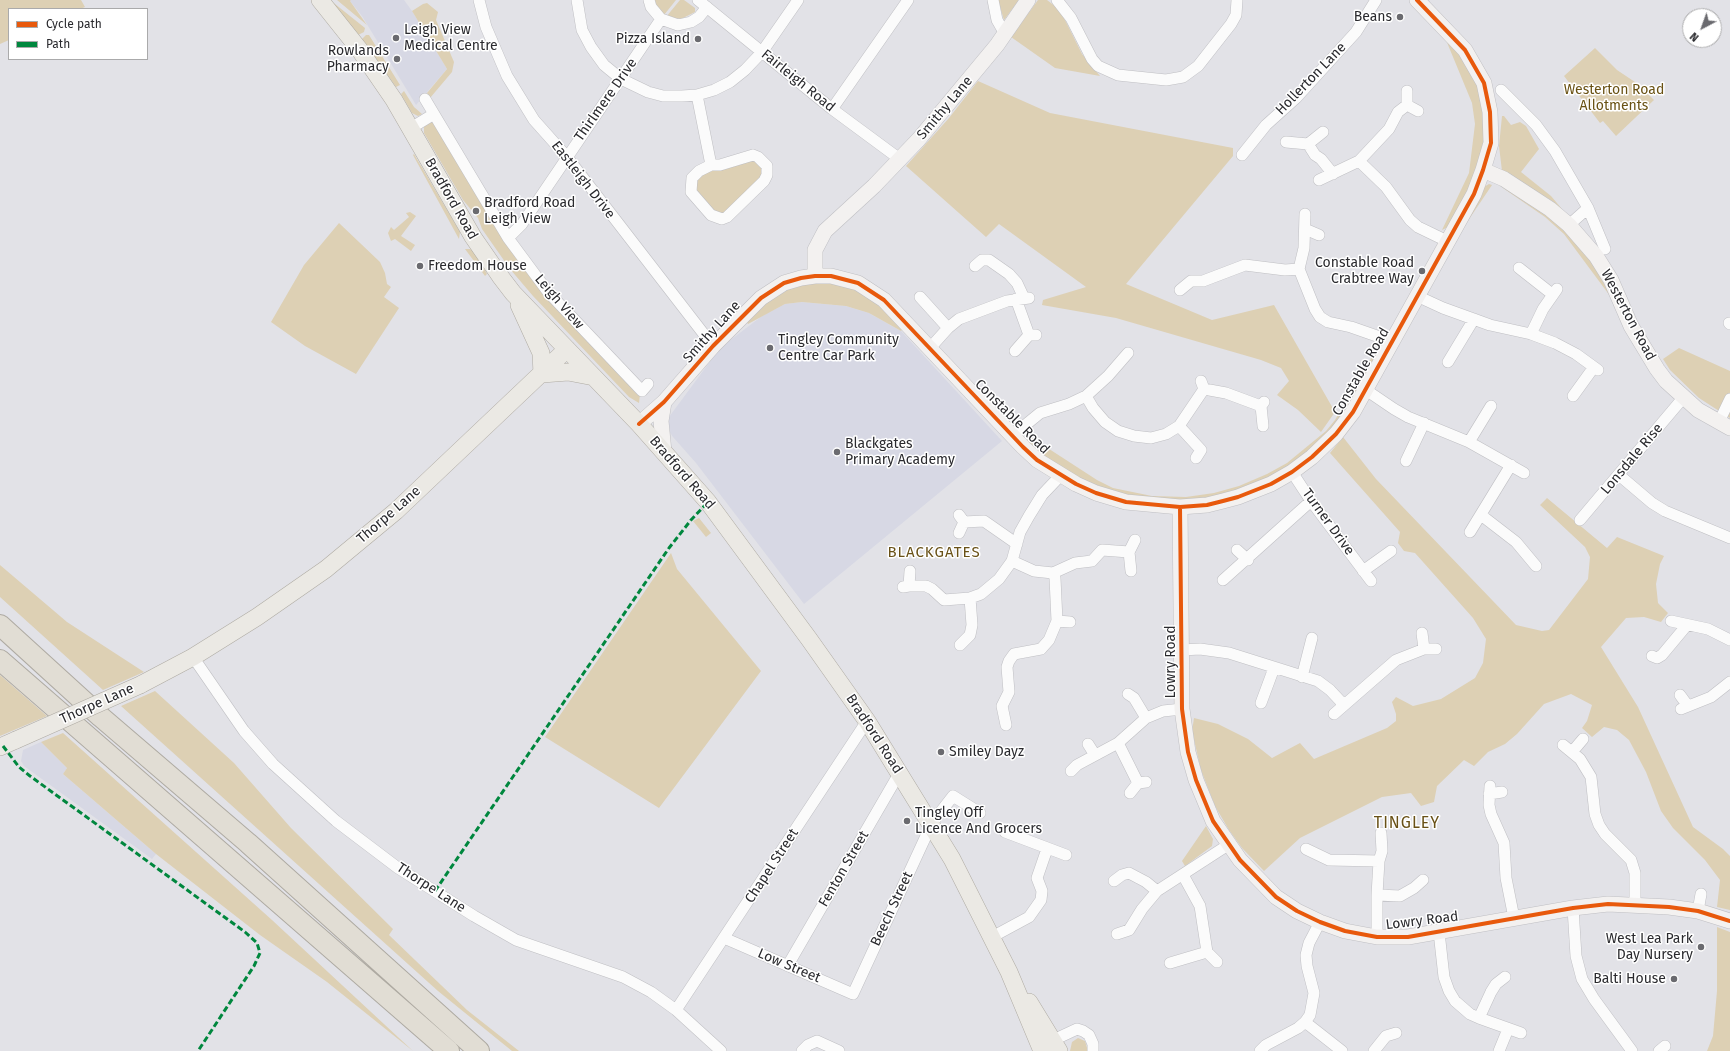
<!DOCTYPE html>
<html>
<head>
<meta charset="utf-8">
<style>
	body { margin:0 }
	#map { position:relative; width:1730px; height:1051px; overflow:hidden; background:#e2e2e7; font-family:"Fira Sans",sans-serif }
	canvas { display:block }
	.legend { position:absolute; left:8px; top:8px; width:140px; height:52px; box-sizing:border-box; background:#fff; border:1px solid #aaaaab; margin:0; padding:5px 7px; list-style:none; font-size:12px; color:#2a2a2e }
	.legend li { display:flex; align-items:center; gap:8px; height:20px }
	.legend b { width:20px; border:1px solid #aaaaab }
	.north { position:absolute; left:1682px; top:8px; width:40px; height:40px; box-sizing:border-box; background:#fff; border:1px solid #aaaaab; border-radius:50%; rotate:221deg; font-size:11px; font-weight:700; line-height:16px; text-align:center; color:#2a2a2e }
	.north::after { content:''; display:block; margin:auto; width:14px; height:18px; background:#6a6a6f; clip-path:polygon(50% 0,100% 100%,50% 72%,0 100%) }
</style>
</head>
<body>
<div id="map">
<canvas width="1730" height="1051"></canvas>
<ul class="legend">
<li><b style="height:5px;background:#e8590c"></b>Cycle path</li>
<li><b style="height:5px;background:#00873e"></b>Path</li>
</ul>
<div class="north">N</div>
</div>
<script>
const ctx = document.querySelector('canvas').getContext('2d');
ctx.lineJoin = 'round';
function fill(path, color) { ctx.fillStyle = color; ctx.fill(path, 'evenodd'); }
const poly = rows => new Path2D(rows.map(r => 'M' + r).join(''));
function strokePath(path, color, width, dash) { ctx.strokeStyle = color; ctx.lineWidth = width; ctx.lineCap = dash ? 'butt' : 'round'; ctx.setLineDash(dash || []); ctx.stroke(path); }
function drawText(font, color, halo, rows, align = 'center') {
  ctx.font = font + ' "Fira Sans",sans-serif'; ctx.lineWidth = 3; ctx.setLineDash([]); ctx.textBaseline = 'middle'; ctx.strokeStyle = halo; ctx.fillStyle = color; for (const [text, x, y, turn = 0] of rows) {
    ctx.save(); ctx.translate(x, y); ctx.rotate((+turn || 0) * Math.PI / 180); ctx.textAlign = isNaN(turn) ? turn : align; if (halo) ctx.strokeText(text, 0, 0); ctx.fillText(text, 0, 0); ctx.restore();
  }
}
fill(poly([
	[351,0,404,0,412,11,447,69,416,105,362,16,350,1],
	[802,302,846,306,869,313,901,331,1002,441,804,604,696,463,673,437,669,431,668,422,669,417,720,348,762,316,785,304],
	[41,742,67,768,63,774,156,854,152,859,24,766,21,761,23,750]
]), '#d7d8e4');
fill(poly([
	[0,0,81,0,85,7,80,9,9,9,9,40,0,44],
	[330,0,365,28,364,32,358,35],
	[337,0,351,0,350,1,367,25],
	[653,0,676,0,664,15,659,12],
	[680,0,684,0,695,8,695,12,681,19,666,17],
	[998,0,1019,0,1004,20],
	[1038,0,1047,0,1060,10,1082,54,1100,76,1055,68,1011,37],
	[427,3,438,12,436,20,454,62,452,72,430,98,427,93,447,69,412,11,423,4],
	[366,35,369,35,400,85,396,87,362,39],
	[1446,40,1464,60,1473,74,1481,95,1486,133,1483,154,1471,185,1448,227,1442,230,1469,173,1475,124,1472,103],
	[1595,48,1617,70,1638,84,1654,100,1616,136,1603,121,1600,123,1564,76],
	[978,81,1050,113,1233,148,1233,156,1126,284,1212,320,1274,305,1335,412,1321,432,1298,410,1277,395,1289,381,1281,368,1261,360,1116,318,1042,305,1043,300,1086,287,999,224,986,237,906,166,949,118],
	[404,91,414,107,422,114,418,116,412,113,401,94],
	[1502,116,1504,116,1511,125,1520,122,1526,126,1539,149,1521,172,1551,196,1562,209,1549,199,1502,171,1499,146],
	[431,121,435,124,506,243,640,394,639,403,629,397,533,296,510,269,482,229,478,218,463,200,424,133,424,124],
	[414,154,460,232,459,239,413,155],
	[752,159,762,164,764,176,723,215,715,213,696,192,696,179,708,172,721,169],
	[1489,184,1492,185,1449,249,1482,188],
	[1500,186,1523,198,1562,227,1592,262,1613,300,1564,234,1545,217],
	[410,212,416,216,401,236,415,245,411,251,395,239,391,241,388,233,391,227,394,230,409,217,406,213],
	[339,223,380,262,385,273,387,284,391,287,384,297,399,308,356,374,305,346,271,322,304,265],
	[465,249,470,249,475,252,487,274,485,276],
	[828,282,843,284,873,298,903,328,901,331,869,313,846,306,802,302,785,304,748,324,746,321,776,294,797,285],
	[1379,345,1380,351,1338,422,1316,447,1289,468,1231,495,1194,501,1126,496,1092,486,1060,469,1034,449,1027,439,1026,434,1097,480,1113,488,1152,496,1186,497,1214,493,1239,486,1267,474,1287,463,1326,431,1335,420],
	[1679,348,1730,371,1730,418,1699,398,1670,370,1663,359],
	[1343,437,1376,479,1516,625,1542,631,1549,630,1588,579,1590,557,1585,547,1540,505,1547,498,1607,548,1617,537,1664,556,1660,564,1656,584,1658,603,1668,613,1661,622,1644,617,1626,618,1601,647,1638,707,1693,827,1723,849,1730,856,1730,910,1717,907,1720,880,1705,860,1673,828,1661,811,1646,772,1629,740,1617,730,1604,727,1592,737,1582,728,1587,721,1592,705,1571,694,1544,704,1517,734,1505,744,1488,752,1474,766,1464,760,1437,786,1434,802,1421,806,1411,793,1382,797,1300,838,1264,871,1242,848,1229,830,1215,806,1201,770,1192,731,1194,718,1218,724,1248,739,1272,758,1300,743,1314,759,1387,728,1396,721,1396,714,1392,702,1396,697,1413,706,1441,699,1475,678,1483,663,1486,639,1473,618,1415,553,1404,551,1398,543,1400,532,1330,453],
	[699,518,711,533,706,537,693,521],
	[671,553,677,569,761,671,659,808,545,737],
	[0,565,67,622,144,672,103,690,0,597],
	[0,675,47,716,0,736],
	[155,691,234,763,291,828,393,929,389,935,467,1010,519,1051,512,1051,438,991,121,706],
	[63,733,272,920,413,1051,327,982,260,935,156,854,63,774,67,768,41,742],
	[1206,826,1213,839,1212,846,1185,866,1182,861],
	[1717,927,1730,932,1730,1051,1707,1051,1713,1036,1717,991],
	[1078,1038,1085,1041,1088,1051,1070,1051,1072,1042]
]), '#ddd0b4');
const street = poly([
	[479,0,486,27,507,76,534,120,567,157,713,346],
	[577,0,582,30,591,47,604,65,621,79,648,92,663,96,682,96,697,95,714,90,730,82,745,70,762,52,798,0],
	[649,0,651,7,661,19,678,25,691,22,699,17,707,7],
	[698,0,832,109,901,160],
	[993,0,997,20,1005,34],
	[1057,0,1071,18,1092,59,1098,66,1118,75,1166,80,1183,77,1198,66,1231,24,1236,15,1237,0],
	[1501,90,1536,125,1555,151,1588,208,1605,249],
	[1407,91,1407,105,1418,111],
	[697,95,711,165],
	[425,99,508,238,548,292,642,391,648,384],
	[832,109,908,0],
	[411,128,434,114],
	[1286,142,1308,144,1323,132],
	[1308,144,1315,155,1321,159,1333,174],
	[753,155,758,157,767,166,767,175,764,181,727,217,722,219,711,215,691,192,692,178,699,171,711,165,720,165,753,155],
	[1242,155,1266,125,1296,98,1356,32,1376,0],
	[1359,161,1386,187,1410,220,1418,227,1447,241],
	[1319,180,1359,161,1389,129,1398,112,1407,105],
	[1305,214,1304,248,1299,269,1315,309,1320,317,1328,322,1351,327,1391,341],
	[1569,225,1588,208],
	[1305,229,1319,235],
	[508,238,522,224,661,19],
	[975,266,982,260,989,260,1009,274,1017,283,1024,298],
	[1519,268,1552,294],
	[1180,290,1191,281,1203,281,1245,265,1285,270,1299,269],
	[1417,296,1443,308,1490,325,1531,334,1555,343,1576,354,1598,370],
	[920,297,948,328],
	[1016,299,1029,335],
	[1729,323,1730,324],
	[1531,334,1543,309,1557,289],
	[930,348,948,328,959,319,1007,301,1029,298],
	[1015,351,1029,335,1036,335],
	[1448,362,1474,319],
	[1204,389,1226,393,1261,406],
	[1366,390,1394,409,1408,417,1469,442,1524,473],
	[1086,396,1093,408,1105,422,1118,431,1134,436,1151,438,1166,434,1179,426,1204,389,1201,381],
	[1573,396,1594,367],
	[1719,422,1730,399],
	[1179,426,1201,450,1196,458],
	[1263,426,1261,406,1264,402],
	[1012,436,1040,413,1069,404,1086,396,1108,376,1128,353],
	[1469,442,1491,406],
	[1406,461,1424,423],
	[1292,472,1311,501,1371,581],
	[1619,475,1652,503,1665,511,1730,538],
	[959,515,964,522,959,533],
	[1481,515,1516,542,1536,566],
	[1580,520,1683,398],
	[964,522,984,521,1017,544],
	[1470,532,1511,465],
	[1237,550,1248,560],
	[1131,571,1129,552,1135,540],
	[1363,571,1391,551],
	[1053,573,1075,563,1092,561,1102,550,1129,552],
	[1223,580,1311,501],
	[909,586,926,586,932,589,944,600,970,598,981,594,999,579,1012,561,1020,532,1029,516,1042,495,1060,476],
	[903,587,909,586,910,571],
	[1057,621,1070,622],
	[1671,621,1708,629,1730,640],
	[1422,633,1424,649],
	[960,645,970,635,972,625,970,598],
	[1182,650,1200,649,1229,653,1318,681,1330,690,1344,705],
	[1652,656,1657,658,1662,655,1687,625],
	[193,657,244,731,273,764,336,821,398,868,474,916,516,940,623,977,651,992,676,1010,721,1051],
	[1302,677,1312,638],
	[1128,694,1134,698,1146,718],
	[1680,695,1688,706],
	[1261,703,1274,668],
	[1681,709,1711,697,1730,682],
	[1334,714,1396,660,1424,649,1436,649],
	[1006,725,1002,706,1009,692,1007,667,1009,661,1014,654,1041,649,1049,640,1057,621,1055,578,1053,573,1034,571,1012,561],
	[1118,743,1138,783],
	[1088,744,1095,755],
	[1563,745,1580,759,1591,777,1595,814,1599,825,1605,834,1631,860,1635,873,1635,904],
	[1572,752,1583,739],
	[1071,771,1077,765,1118,743,1146,718,1163,711,1182,709],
	[1490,786,1489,805,1491,814,1504,843,1506,878,1514,918],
	[1130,793,1138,783,1146,782],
	[1489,794,1502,792],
	[1005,832,1066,855],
	[1306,849,1329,860,1379,861],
	[1183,875,1200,906,1207,952,1217,962],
	[1114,881,1122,875,1129,873,1146,882,1157,891],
	[1377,895,1400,896,1414,888,1423,880],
	[1573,908,1576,956,1582,979,1594,999,1632,1051],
	[1698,911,1701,894],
	[1439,932,1444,977,1449,991,1455,1001,1470,1014,1479,1018,1521,1033],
	[1117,934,1129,930,1142,909,1157,891,1228,845],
	[992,937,1029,917,1041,900,1042,891,1037,878,1047,849],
	[1377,937,1377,895,1379,861,1382,851,1381,833],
	[724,938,853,994,932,823,953,796,980,813],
	[1170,963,1207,952],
	[788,965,900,772],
	[676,1010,867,721],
	[1479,1018,1491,992,1496,984,1505,977],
	[1305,1022,1342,1051],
	[1047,1043,1077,1029,1083,1031,1089,1035,1093,1044,1093,1051],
	[802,1051,808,1045,817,1041,839,1051],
	[1260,1051,1266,1045,1298,1028,1305,1022,1310,1015,1314,993,1307,966,1306,955,1309,943,1320,922],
	[1374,1051,1386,1036,1396,1033],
	[1499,1051,1508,1029],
	[1659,1051,1665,1046]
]);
const secondary = poly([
	[1483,170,1504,179,1550,209,1569,225,1596,256,1611,280,1631,326,1657,369,1666,381,1698,410,1730,428],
	[815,276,815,250,825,231,874,186,919,139,997,45,1028,0],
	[639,424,664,402,713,346,761,298,784,283,801,278,815,276,831,276,858,283,884,300,1023,447,1037,460,1076,484,1096,493,1126,502,1180,507,1207,505,1223,501,1238,497,1271,484,1292,472,1312,457,1336,434,1353,412,1474,194,1483,170,1491,143,1490,112,1484,83,1465,50,1417,0],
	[664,452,661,421,664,402],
	[1180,507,1182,709,1188,752,1196,780,1213,821,1240,860,1276,897,1297,911,1320,922,1345,931,1377,937,1408,937,1573,908,1608,904,1669,907,1698,911,1730,921]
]);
const primary = poly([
	[320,0,359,49,394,100,473,237,500,276,513,293,639,424,708,502,809,639,867,721,952,859,1009,972,1042,1051],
	[519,305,541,353,542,374],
	[542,374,568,372,594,377],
	[140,685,193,657,257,617,326,569,396,511,567,349],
	[0,747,16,740],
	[1029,1002,1059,1051]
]);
const highway = poly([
	[0,625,101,717,248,843,479,1051],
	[0,660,449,1051]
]);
strokePath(street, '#bfbfc3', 12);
strokePath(secondary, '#bfbfc3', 16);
strokePath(primary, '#aeaaa2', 18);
strokePath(highway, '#aeaaa2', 22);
strokePath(street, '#fbfbfb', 11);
strokePath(secondary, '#f3f1f0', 15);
strokePath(primary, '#ebe9e4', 17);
strokePath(highway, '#e1ddd4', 20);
const primaryBridge = poly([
	[16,740,140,685]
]);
strokePath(primaryBridge, '#aeaaa2', 18, []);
strokePath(primaryBridge, '#ebe9e4', 17);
strokePath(poly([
	[3,746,19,767,30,776,245,932,257,943,260,953,254,966,198,1051],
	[435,891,669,548,691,520,708,502]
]), '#00873e', 3, [6, 3]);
strokePath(poly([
	[639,424,664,402,713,346,761,298,784,283,801,278,815,276,831,276,858,283,884,300,1023,447,1037,460,1076,484,1096,493,1126,502,1180,507,1207,505,1223,501,1238,497,1271,484,1292,472,1312,457,1336,434,1353,412,1474,194,1483,170,1491,143,1490,112,1484,83,1465,50,1417,0],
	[1180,507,1182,709,1188,752,1196,780,1213,821,1240,860,1276,897,1297,911,1320,922,1345,931,1377,937,1408,937,1573,908,1608,904,1669,907,1698,911,1730,921]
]), '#e8590c', 4);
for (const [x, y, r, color] of [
	[1400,17,4,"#6a6a6f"],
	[396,38,4,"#6a6a6f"],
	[698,39,4,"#6a6a6f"],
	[397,59,4,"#6a6a6f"],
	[476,211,4,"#6a6a6f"],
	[420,266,4,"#6a6a6f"],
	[1422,271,4,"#6a6a6f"],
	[770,348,4,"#6a6a6f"],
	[837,452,4,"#6a6a6f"],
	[941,752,4,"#6a6a6f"],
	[907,821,4,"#6a6a6f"],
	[1701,947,4,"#6a6a6f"],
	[1674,979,4,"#6a6a6f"]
]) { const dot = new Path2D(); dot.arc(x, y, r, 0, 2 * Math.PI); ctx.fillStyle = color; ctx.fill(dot); strokePath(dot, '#fff', 1.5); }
drawText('14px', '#2a2a2e', '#fff', [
	["Beans",1392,17,"right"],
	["Leigh View",404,30],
	["Medical Centre",404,46],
	["Pizza Island",690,39,"right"],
	["Rowlands",389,51,"right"],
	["Pharmacy",389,67,"right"],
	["Bradford Road",484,203],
	["Leigh View",484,219],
	["Constable Road",1414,263,"right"],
	["Crabtree Way",1414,279,"right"],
	["Freedom House",428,266],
	["Tingley Community",778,340],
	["Centre Car Park",778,356],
	["Blackgates",845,444],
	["Primary Academy",845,460],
	["Smiley Dayz",949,752],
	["Tingley Off",915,813],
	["Licence And Grocers",915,829],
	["West Lea Park",1693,939,"right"],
	["Day Nursery",1693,955,"right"],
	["Balti House",1666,979,"right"]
], 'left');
drawText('14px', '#2a2a2e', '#fff', [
	["Hollerton Lane",1311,79,-46],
	["Fairleigh Road",798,81,39],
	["Thirlmere Drive",606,100,-55],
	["Smithy Lane",945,108,-50],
	["Eastleigh Drive",583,180,52],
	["Bradford Road",451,199,60],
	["Leigh View",559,302,49],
	["Westerton Road",1628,315,62],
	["Smithy Lane",712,332,-48],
	["Constable Road",1361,372,-60],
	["Constable Road",1012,417,45],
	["Lonsdale Rise",1632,459,-50],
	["Bradford Road",682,473,49],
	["Thorpe Lane",389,515,-41],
	["Turner Drive",1328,522,54],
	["Lowry Road",1171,662,-90],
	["Thorpe Lane",97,704,-24],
	["Bradford Road",874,734,57],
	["Chapel Street",772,866,-57],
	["Fenton Street",844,869,-60],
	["Thorpe Lane",431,888,33],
	["Beech Street",892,909,-65],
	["Lowry Road",1422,921,-7],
	["Low Street",789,966,23]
]);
drawText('14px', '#695113', '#fff', [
	["Westerton Road",1614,90],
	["Allotments",1614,106]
]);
ctx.letterSpacing = '1px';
drawText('15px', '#695117', '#fff', [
	["BLACKGATES",934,553]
]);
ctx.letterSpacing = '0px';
ctx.letterSpacing = '1px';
drawText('16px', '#695117', '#fff', [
	["TINGLEY",1407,824]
]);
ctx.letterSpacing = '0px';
</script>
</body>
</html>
